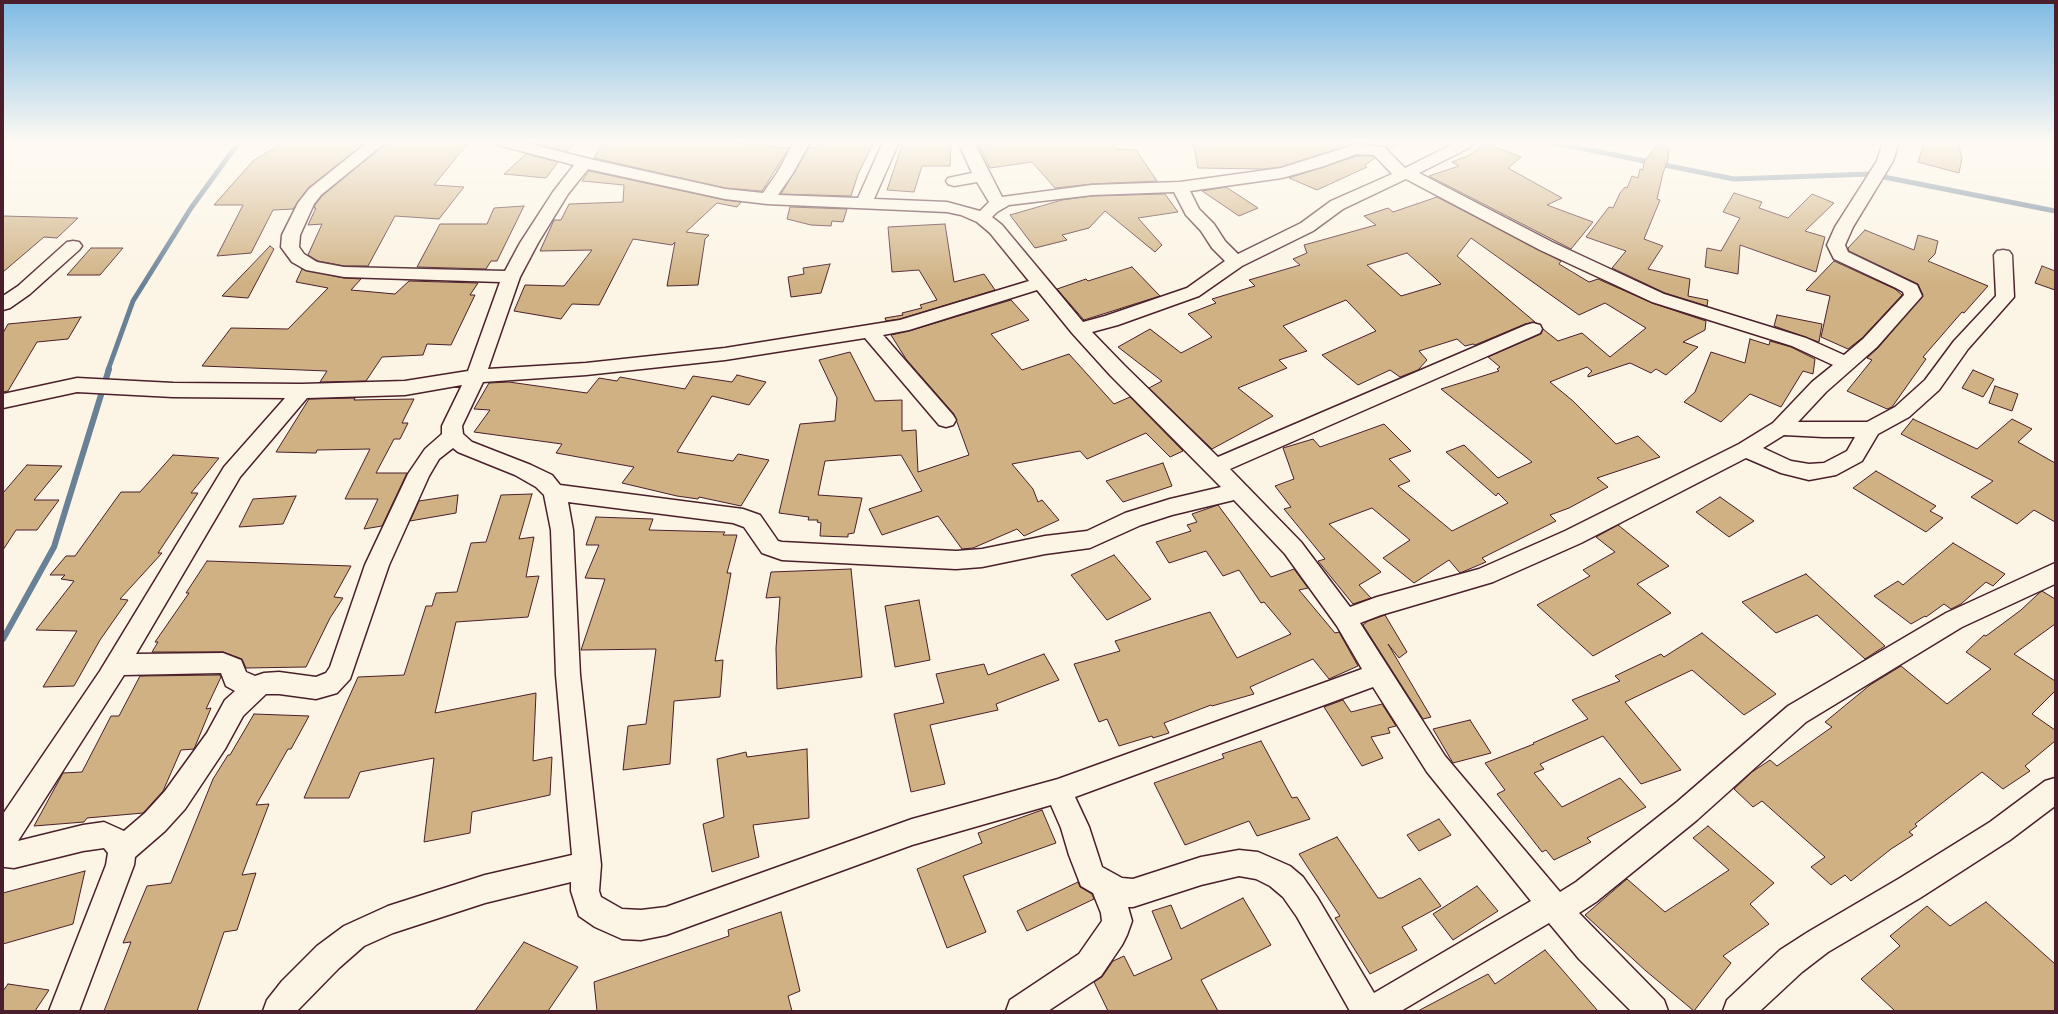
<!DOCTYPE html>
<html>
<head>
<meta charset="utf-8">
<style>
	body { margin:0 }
	#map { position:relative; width:2058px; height:1014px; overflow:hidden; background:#fcf5e5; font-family:Itim,sans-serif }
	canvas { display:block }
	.frame { position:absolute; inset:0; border:4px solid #4a1f2b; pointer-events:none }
</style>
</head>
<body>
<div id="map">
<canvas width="2058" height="1014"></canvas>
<div class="frame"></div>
</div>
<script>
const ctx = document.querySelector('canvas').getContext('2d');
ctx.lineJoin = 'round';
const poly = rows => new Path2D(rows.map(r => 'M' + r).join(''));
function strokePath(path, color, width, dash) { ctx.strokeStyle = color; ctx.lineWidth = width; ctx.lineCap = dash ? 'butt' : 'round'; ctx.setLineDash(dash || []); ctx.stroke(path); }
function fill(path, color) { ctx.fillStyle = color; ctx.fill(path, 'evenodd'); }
strokePath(poly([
	[1550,142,1734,179,1869,174,2055,211],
	[108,370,133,301,191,208,239,142]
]), '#698197', 5);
strokePath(poly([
	[3,639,54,547,109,369]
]), '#698197', 6);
const building = poly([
	[284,142,366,142,308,188,293,209,273,210,251,253,217,256,243,205,214,205,253,161,284,142],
	[387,142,469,142,434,185,464,187,439,219,395,216,368,266,344,266,318,261,308,255,322,224,308,225,316,208,314,208,315,205,322,196,387,142],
	[539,142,575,142,567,152,537,144,539,142],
	[603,142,725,142,789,148,762,191,725,188,594,158,603,142],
	[819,142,874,142,858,174,851,196,781,194,809,147,816,148,819,142],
	[903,142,951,142,950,166,922,166,914,192,887,190,903,142],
	[1004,142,1113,142,1116,149,1136,150,1157,181,1092,184,1055,188,1032,162,990,168,979,146,1004,142],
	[1193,142,1400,142,1389,150,1384,146,1357,143,1281,167,1264,169,1198,168,1193,142],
	[1924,142,1958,143,1962,158,1959,173,1918,162,1924,142],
	[1485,143,1521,157,1508,168,1562,198,1547,205,1593,222,1571,249,1429,176,1459,166,1452,162,1470,155,1485,143],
	[1657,145,1669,148,1668,160,1663,173,1657,199,1660,200,1644,239,1663,246,1648,269,1690,279,1688,296,1708,300,1707,306,1665,293,1612,268,1626,251,1586,237,1609,207,1613,208,1620,193,1625,187,1627,188,1632,176,1638,178,1640,169,1643,170,1644,162,1657,145],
	[526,154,558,162,546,178,504,174,526,154],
	[1357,156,1373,156,1375,158,1365,165,1367,167,1317,190,1289,178,1357,156],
	[589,171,725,200,741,202,737,207,717,203,686,232,709,235,705,239,698,285,667,286,675,242,672,245,633,239,599,305,572,304,561,319,514,311,525,285,564,286,592,250,540,251,554,220,561,220,569,204,623,202,624,185,582,181,589,171],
	[1226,187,1258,208,1239,216,1202,191,1226,187],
	[1734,193,1762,202,1759,208,1788,218,1812,194,1834,203,1805,231,1825,237,1816,272,1740,245,1738,274,1705,267,1707,248,1721,251,1740,218,1723,212,1734,193],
	[1165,194,1178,212,1138,218,1162,245,1155,252,1105,211,1089,228,1062,235,1067,240,1035,248,1010,215,1062,200,1092,196,1165,194],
	[1437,197,1561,261,1559,264,1589,282,1598,279,1652,303,1706,321,1705,330,1683,342,1698,347,1666,375,1656,369,1651,373,1630,363,1588,377,1588,375,1592,371,1587,367,1550,382,1573,401,1616,444,1638,436,1660,457,1597,478,1608,487,1569,508,1550,515,1556,521,1482,558,1486,562,1460,573,1449,560,1414,583,1383,558,1410,540,1372,508,1329,524,1381,572,1359,585,1371,598,1353,604,1318,561,1325,559,1284,509,1291,507,1275,486,1294,479,1283,448,1313,439,1320,447,1384,424,1411,451,1389,459,1410,481,1398,486,1452,531,1508,503,1498,493,1496,496,1446,452,1464,445,1498,478,1532,462,1441,389,1499,371,1497,369,1500,367,1488,357,1541,334,1543,329,1558,341,1582,333,1610,357,1646,328,1605,303,1579,315,1471,238,1457,256,1535,322,1525,324,1475,345,1473,344,1465,346,1457,339,1419,351,1427,360,1418,370,1400,377,1390,370,1358,385,1322,355,1376,331,1346,300,1283,326,1307,351,1279,360,1287,368,1238,388,1273,416,1212,449,1149,388,1162,381,1118,347,1150,329,1181,353,1212,337,1188,314,1216,303,1212,299,1255,286,1249,280,1300,265,1293,259,1307,253,1304,245,1376,225,1364,216,1388,208,1393,212,1437,197],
	[1407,253,1435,278,1441,284,1401,296,1367,265,1407,253],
	[524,206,497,261,491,261,486,269,417,267,440,224,487,224,494,208,524,206],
	[790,207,847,209,843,222,832,221,831,226,811,225,787,219,790,207],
	[3,216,78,218,57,238,44,237,3,272,3,216],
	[945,224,954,282,984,274,995,290,900,319,886,321,885,318,903,315,902,313,922,308,920,305,937,300,919,270,892,272,888,227,945,224],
	[1865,230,1914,250,1918,235,1938,241,1935,254,1928,261,1988,286,1964,313,1962,312,1923,357,1926,359,1892,407,1887,409,1847,391,1872,360,1867,358,1878,348,1923,295,1918,284,1849,251,1848,248,1865,230],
	[270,246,274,249,248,298,222,296,270,246],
	[91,248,123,248,100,275,67,275,91,248],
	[1834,261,1895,289,1902,295,1862,338,1848,349,1821,337,1830,296,1806,290,1834,261],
	[830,264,821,293,791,297,788,277,804,274,803,268,830,264],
	[2042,266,2055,271,2055,290,2035,283,2042,266],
	[1132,267,1160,296,1084,320,1057,289,1086,279,1088,281,1132,267],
	[302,269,344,278,361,279,351,290,395,294,409,281,478,283,470,295,475,295,451,345,427,344,423,355,382,357,366,381,320,382,327,371,202,366,231,328,288,329,328,288,296,282,302,269],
	[1011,300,1029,320,991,334,1022,370,1069,354,1114,404,1130,397,1183,451,1170,457,1146,433,1087,459,1080,451,1012,464,1033,489,1038,502,1042,500,1059,520,1024,536,1017,529,973,548,962,549,938,516,882,535,869,509,922,491,901,455,825,461,818,495,862,498,854,533,848,534,848,537,820,536,821,523,817,522,818,520,808,520,809,517,779,513,800,424,835,421,837,398,819,360,850,352,875,401,902,400,902,431,916,430,918,472,969,455,954,414,906,359,891,335,909,331,1011,300],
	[1777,315,1822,324,1819,342,1774,326,1777,315],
	[81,317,68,339,37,342,8,391,3,392,3,333,8,324,81,317],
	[1750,339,1769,345,1770,341,1791,347,1815,359,1813,374,1803,371,1781,407,1750,394,1721,422,1684,402,1695,392,1711,352,1745,363,1750,339],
	[1973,370,1994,379,1983,397,1962,388,1973,370],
	[737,375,766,382,749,405,712,396,677,452,733,461,738,454,769,460,741,506,699,497,698,499,677,496,622,483,634,467,556,453,562,444,474,432,490,410,474,409,489,383,509,382,587,393,599,378,617,381,620,377,685,389,693,376,732,382,737,375],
	[1995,386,2018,394,2012,411,1989,403,1995,386],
	[355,398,354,400,414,399,402,423,408,423,400,439,394,439,376,473,407,473,382,526,364,529,378,499,345,499,370,449,317,450,316,453,276,452,309,399,355,398],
	[1913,419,1977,449,2012,419,2032,429,2018,442,2055,463,2055,522,2034,510,2017,524,1971,497,1993,481,1901,434,1913,419],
	[173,455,219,458,191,493,198,493,158,553,162,553,120,599,128,600,100,640,74,686,43,687,77,631,36,630,74,581,61,579,65,575,50,575,66,556,75,556,121,492,140,492,173,455],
	[1163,463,1172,486,1123,502,1106,481,1163,463],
	[27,465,62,466,34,500,59,500,37,530,16,530,3,550,3,493,27,465],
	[1876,471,1936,506,1930,511,1943,518,1926,532,1853,488,1876,471],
	[532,494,519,539,534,537,526,577,539,576,528,617,456,622,435,713,536,693,533,761,552,757,550,795,472,812,470,833,424,842,434,758,360,772,349,798,304,798,358,677,404,675,426,606,432,606,436,593,457,592,471,543,486,542,501,495,532,494],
	[458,495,456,513,410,521,419,501,458,495],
	[296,496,283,524,239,527,253,499,296,496],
	[1720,497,1754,521,1729,537,1696,512,1720,497],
	[1218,505,1271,577,1294,569,1308,588,1299,590,1335,633,1339,632,1358,666,1329,679,1313,659,1250,687,1254,694,1212,706,1211,705,1164,723,1169,733,1153,738,1152,736,1119,746,1107,719,1099,722,1074,664,1120,651,1115,641,1210,612,1237,658,1291,634,1264,602,1261,603,1239,570,1223,576,1206,551,1169,563,1156,542,1191,531,1187,525,1197,522,1192,514,1218,505],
	[596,517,653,519,649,530,725,532,723,535,737,535,727,573,731,573,715,661,723,660,720,697,674,701,670,764,623,770,628,726,646,724,656,649,581,650,605,579,585,578,599,545,586,545,596,517],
	[1618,525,1669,566,1637,584,1671,613,1593,656,1537,605,1590,576,1583,570,1615,552,1596,537,1618,525],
	[1953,543,2005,574,1993,586,1986,582,1961,604,1951,609,1944,604,1926,617,1925,616,1911,624,1874,596,1898,581,1903,585,1953,543],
	[1114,555,1151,599,1107,620,1071,575,1114,555],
	[207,561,351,566,334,597,343,598,330,618,306,667,246,668,242,659,223,652,152,652,158,642,155,642,189,593,186,593,207,561],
	[851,569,862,677,777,689,776,648,780,597,766,598,771,572,851,569],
	[1806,574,1885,646,1865,659,1817,615,1776,633,1742,602,1806,574],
	[2042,591,2055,599,2055,624,2014,654,2055,681,2055,691,2032,714,2055,730,2055,741,2025,766,2030,771,2003,789,1982,772,1915,824,1917,826,1909,832,1913,835,1891,849,1851,881,1845,875,1831,885,1811,867,1825,857,1762,801,1753,807,1734,789,1752,772,1770,760,1777,766,1832,727,1825,722,1870,685,1901,666,1947,704,1991,669,1966,652,1984,635,1986,636,2021,610,2038,594,2042,591],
	[919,600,930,660,895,667,885,606,919,600],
	[1385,615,1407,652,1399,658,1388,644,1431,717,1423,719,1363,625,1368,621,1385,615],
	[1702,633,1776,694,1744,715,1692,670,1625,702,1681,770,1641,784,1603,736,1540,764,1544,769,1534,773,1562,807,1620,778,1646,807,1587,838,1591,842,1554,860,1546,850,1542,852,1497,794,1505,790,1485,763,1534,744,1533,743,1588,719,1572,700,1620,681,1615,676,1661,654,1664,657,1702,633],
	[1044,654,1059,680,996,704,998,710,930,725,945,784,911,792,894,714,944,703,936,674,984,664,988,675,1044,654],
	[220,675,221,677,206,709,211,708,194,749,181,750,163,791,143,813,87,818,84,822,34,826,63,773,82,772,111,716,119,716,140,676,220,675],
	[1343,700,1351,712,1382,704,1396,726,1388,728,1390,733,1371,737,1383,758,1362,766,1324,707,1343,700],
	[254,714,309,716,291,749,288,749,256,805,269,804,242,875,256,873,237,930,224,932,197,1011,104,1011,131,942,123,943,147,886,171,883,213,779,228,755,230,755,254,714],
	[1470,720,1491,753,1453,763,1433,729,1470,720],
	[1261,741,1292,798,1297,797,1310,819,1257,836,1249,821,1185,845,1154,783,1224,758,1222,754,1261,741],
	[807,749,809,818,753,825,759,857,712,872,703,824,724,817,717,759,746,752,747,757,807,749],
	[1042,810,1056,843,963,876,986,932,947,948,917,869,982,843,978,833,1042,810],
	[1439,819,1451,835,1419,851,1407,835,1439,819],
	[1708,826,1774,883,1750,904,1769,924,1723,956,1731,963,1694,1011,1646,971,1585,915,1627,879,1665,912,1729,870,1693,838,1708,826],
	[1337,837,1378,898,1382,898,1420,878,1441,906,1402,927,1417,950,1370,974,1335,918,1340,916,1299,854,1337,837],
	[85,871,73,924,3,944,3,893,85,871],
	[1078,882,1080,887,1092,894,1094,899,1027,931,1017,911,1078,882],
	[1477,886,1498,911,1453,940,1433,914,1477,886],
	[1243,898,1271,945,1201,980,1218,1011,1108,1011,1094,982,1102,977,1113,961,1124,956,1134,976,1172,959,1152,911,1171,905,1181,929,1243,898],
	[1986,902,2055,964,2055,1011,1895,1011,1861,979,1900,946,1890,936,1927,906,1950,926,1986,902],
	[781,912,800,991,788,996,792,1011,597,1011,594,982,729,936,728,930,781,912],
	[524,942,578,967,548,1011,475,1011,524,942],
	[1545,950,1598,1011,1418,1011,1488,974,1495,984,1545,950],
	[8,984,49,990,35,1011,3,1011,3,991,8,984]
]);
fill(building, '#cfb183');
strokePath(building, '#4a1f2b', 1);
const street = poly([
	[368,142,386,142,321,195,314,204,300,235,299,247,304,254,317,262,344,267,505,271,520,243,553,192,574,165,498,145,496,142,522,142,590,159,725,189,763,193,777,173,794,142,810,142,793,173,778,195,858,198,883,142,899,142,874,199,947,202,980,211,989,202,977,182,954,186,948,184,946,181,948,178,972,173,958,142,974,142,1002,197,1092,185,1180,182,1281,168,1357,144,1384,147,1405,168,1457,142,1474,142,1469,148,1419,173,1552,242,1664,294,1806,338,1844,355,1863,339,1904,295,1903,292,1896,288,1834,259,1827,245,1835,227,1877,161,1883,142,1899,142,1893,161,1853,227,1845,245,1848,252,1917,285,1922,296,1877,347,1826,392,1798,422,1867,422,1895,407,1925,380,1954,341,1996,296,1994,255,1997,251,2003,250,2009,251,2012,255,2014,297,1968,349,1939,390,1909,417,1878,434,1862,461,1836,475,1809,480,1781,473,1746,458,1581,543,1493,582,1381,615,1360,623,1445,756,1560,892,1576,882,1677,802,1788,706,1946,613,2055,563,2055,584,1962,627,1806,722,1697,820,1596,902,1579,913,1664,1000,1668,1011,1631,1011,1579,959,1549,923,1401,1011,1350,1011,1297,917,1283,897,1270,886,1256,879,1239,876,1201,885,1133,907,1128,907,1132,921,1127,935,1122,945,1101,976,1048,1011,1006,1011,1010,1000,1079,954,1102,921,1101,913,1093,893,1081,886,1069,855,1061,828,1051,805,912,845,666,935,641,940,622,939,595,927,579,916,571,891,571,882,485,903,393,933,364,946,339,968,297,1011,263,1011,267,1000,282,981,317,946,344,926,388,906,485,875,572,855,556,675,551,530,544,495,536,487,515,475,458,452,453,448,439,459,429,476,389,565,350,679,337,693,316,699,279,694,266,694,243,716,225,749,185,809,165,831,135,857,134,865,79,1011,49,1011,106,865,108,853,104,848,83,851,14,868,5,867,3,867,3,814,100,671,224,467,285,398,173,397,77,392,3,408,3,394,77,378,173,383,302,384,405,381,468,371,500,282,344,277,306,270,292,262,281,247,282,235,298,203,309,189,368,142],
	[1357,154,1374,155,1392,174,1331,201,1301,223,1238,254,1225,241,1214,224,1199,209,1190,191,1282,178,1321,167,1357,154],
	[588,169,725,199,767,204,947,212,961,215,977,222,990,233,1029,281,900,320,725,348,586,363,488,369,520,277,538,243,568,194,588,169],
	[1406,179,1540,250,1652,302,1792,346,1833,365,1812,382,1773,423,1739,444,1565,531,1479,569,1377,597,1350,607,1301,542,1230,469,1540,333,1542,329,1540,325,1533,323,1526,325,1218,457,1124,365,1092,332,1118,325,1199,296,1242,266,1313,231,1343,209,1406,179],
	[1174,192,1186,215,1201,231,1212,248,1225,261,1187,288,1105,316,1083,322,1002,225,992,217,997,212,1009,205,1092,195,1174,192],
	[1037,290,1072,333,1110,375,1221,487,1170,499,1125,513,1087,531,1045,536,982,549,956,551,782,542,778,541,760,515,743,509,560,485,552,475,531,465,472,442,463,434,462,426,483,382,586,375,725,360,865,338,939,425,946,427,953,425,956,420,953,415,883,335,909,330,1037,290],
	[462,385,442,426,442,434,425,449,408,474,365,565,330,667,326,673,316,677,279,672,264,673,255,676,246,672,241,660,223,653,136,654,240,477,307,398,405,395,462,385],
	[1784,435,1823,437,1855,437,1847,451,1824,463,1809,464,1791,461,1763,448,1784,435],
	[1234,500,1285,554,1337,626,1362,669,1058,779,912,819,666,907,641,910,622,909,601,897,599,891,601,865,580,675,573,530,568,502,733,523,744,527,762,553,782,560,956,569,982,567,1045,554,1090,548,1141,525,1172,515,1234,500],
	[221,673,226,686,235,691,225,700,207,733,165,791,145,813,124,831,104,822,83,825,18,841,124,675,221,673],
	[1373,687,1427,772,1531,901,1374,993,1317,897,1303,877,1290,866,1258,852,1239,850,1201,857,1133,879,1122,878,1102,867,1089,827,1075,797,1373,687],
	[73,241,79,242,82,246,79,250,30,294,10,308,3,310,3,296,18,286,67,242,73,241],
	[2055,778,2055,806,2010,840,1920,898,1828,952,1802,972,1760,1011,1723,1011,1727,1000,1780,950,1808,932,1900,878,1990,822,2045,781,2055,778]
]);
strokePath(street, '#4a1f2b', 3);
fill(street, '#fcf5e5');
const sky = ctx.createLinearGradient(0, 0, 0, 284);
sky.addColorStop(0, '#7dbae4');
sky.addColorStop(0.5, '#fefaf3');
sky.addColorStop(1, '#fefaf300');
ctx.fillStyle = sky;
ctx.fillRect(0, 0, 2058, 284);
</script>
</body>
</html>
